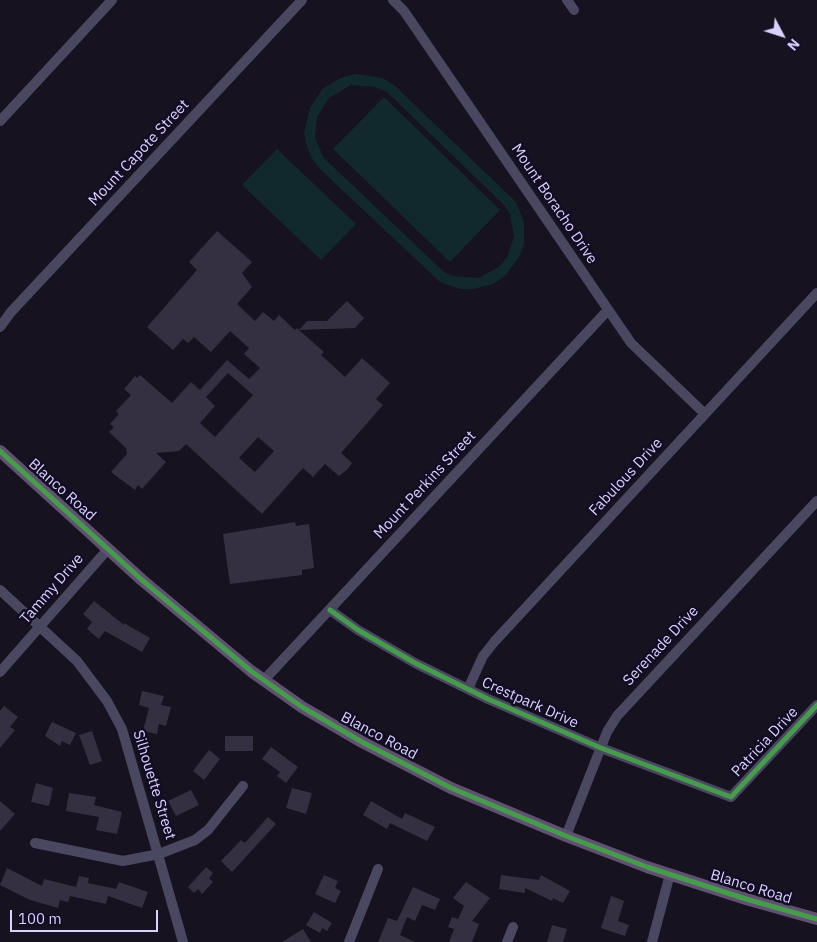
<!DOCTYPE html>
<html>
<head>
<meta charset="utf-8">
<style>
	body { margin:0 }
	#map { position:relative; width:817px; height:942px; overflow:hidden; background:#16121f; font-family:"IBM Plex Sans",sans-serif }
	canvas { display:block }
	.north { position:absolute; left:757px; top:10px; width:50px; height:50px; -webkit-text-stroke:4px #130d24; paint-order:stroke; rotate:130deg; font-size:14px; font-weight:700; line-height:20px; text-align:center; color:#dad1ff }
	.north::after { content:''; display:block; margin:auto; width:18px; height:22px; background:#dad1ff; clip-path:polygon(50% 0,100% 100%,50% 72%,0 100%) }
	.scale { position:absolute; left:10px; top:910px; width:148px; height:22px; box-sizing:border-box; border:2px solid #dad1ff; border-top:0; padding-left:6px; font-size:15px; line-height:18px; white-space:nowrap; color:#dad1ff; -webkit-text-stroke:4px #130d24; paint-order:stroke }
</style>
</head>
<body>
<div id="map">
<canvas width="817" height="942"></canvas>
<div class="north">N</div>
<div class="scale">100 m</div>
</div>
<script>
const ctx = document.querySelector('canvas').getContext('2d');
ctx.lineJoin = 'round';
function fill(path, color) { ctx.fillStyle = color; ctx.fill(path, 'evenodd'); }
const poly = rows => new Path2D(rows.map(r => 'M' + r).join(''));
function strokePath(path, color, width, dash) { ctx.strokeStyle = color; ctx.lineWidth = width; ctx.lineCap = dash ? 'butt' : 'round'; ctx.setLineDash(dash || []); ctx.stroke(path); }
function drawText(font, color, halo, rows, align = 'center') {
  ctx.font = font + ' "IBM Plex Sans",sans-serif'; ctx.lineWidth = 5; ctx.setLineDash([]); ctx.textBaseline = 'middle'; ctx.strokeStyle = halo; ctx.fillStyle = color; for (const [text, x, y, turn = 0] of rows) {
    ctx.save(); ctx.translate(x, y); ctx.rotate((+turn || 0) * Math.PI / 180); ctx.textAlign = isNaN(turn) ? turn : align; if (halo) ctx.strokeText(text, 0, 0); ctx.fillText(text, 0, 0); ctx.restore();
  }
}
fill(poly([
	[355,74,383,78,395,86,516,202,524,222,524,244,519,257,505,276,493,284,473,289,460,289,440,282,322,171,313,160,307,147,304,133,310,108,323,88,343,77],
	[351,85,375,87,387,92,504,205,510,214,514,237,507,257,499,267,478,278,453,276,444,272,324,158,315,138,317,117,329,98],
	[384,97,500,210,450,262,333,149],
	[277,149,356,224,321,260,242,185]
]), '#11292d');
fill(poly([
	[217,231,252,262,242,273,252,287,237,304,255,321,263,312,274,321,279,315,295,330,297,328,299,330,307,321,327,321,347,301,364,318,355,328,299,330,324,352,321,355,345,377,362,358,390,383,376,399,383,405,341,453,352,463,348,469,339,476,325,464,313,477,303,468,262,514,186,444,179,451,156,453,166,462,142,489,138,485,135,490,111,472,127,454,126,448,109,432,114,427,110,424,119,414,116,411,131,395,124,389,135,376,137,378,140,375,172,403,191,382,200,390,227,360,249,379,260,368,244,354,249,348,230,331,211,352,194,337,188,343,183,339,173,350,147,327,197,270,189,262],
	[228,373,253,395,215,437,200,423,215,406,206,397],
	[258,437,274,451,255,472,239,458],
	[295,522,296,526,309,524,314,568,302,570,302,575,230,584,223,534],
	[94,601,124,625,124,623,150,638,142,652,105,631,99,639,87,629,92,622,83,614],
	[142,691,164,696,161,705,171,707,166,726,159,724,157,734,143,731,149,708,139,705],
	[4,706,18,717,10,727,15,730,0,748,0,711],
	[52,722,76,733,70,745,62,741,60,746,45,736],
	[92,731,102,761,90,765,79,735],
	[225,736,253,736,253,751,225,751],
	[271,747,298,767,286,783,277,776,280,772,262,759],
	[209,750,220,759,204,780,193,771],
	[36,783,53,788,49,806,31,802],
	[292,788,312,793,306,814,286,808],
	[191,790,199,805,176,816,168,801],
	[69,793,96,797,94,805,122,812,117,834,96,830,99,817,66,811],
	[0,801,15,814,0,831],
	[371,801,402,819,405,813,435,827,427,841,390,823,387,829,363,815],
	[268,817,276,824,232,872,221,861,241,840,245,843],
	[206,867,213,873,209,878,213,882,202,894,198,889,194,893,188,887],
	[7,868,42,886,44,879,76,887,79,876,89,878,88,883,116,889,119,882,148,892,142,908,108,896,106,904,70,896,68,902,60,900,58,908,30,900,0,885],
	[324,875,338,881,335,888,341,891,335,903,315,894],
	[501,875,539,880,541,875,570,891,563,903,553,898,552,901,525,888,525,893,499,889],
	[466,882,490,898,472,921,479,924,472,942,449,942,454,929,448,927,452,917,458,919,464,906,453,898],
	[413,887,440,899,435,910,422,905,415,921,407,917,400,935,415,942,378,942,388,918,397,921],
	[611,896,624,901,618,921,629,925,625,936,601,928],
	[314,912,332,923,327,931,322,928,320,933,306,925],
	[552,925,567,929,563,942,547,942],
	[303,929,311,942,282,942]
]), '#343041');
strokePath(poly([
	[393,0,404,11,631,343,705,414],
	[567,0,574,10],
	[0,121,112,0],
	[0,327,11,312,302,0],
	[0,590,77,661,107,701,122,729,183,942],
	[330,610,358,630,415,663,488,699,601,748,731,797,817,705],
	[0,672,108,549],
	[264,680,608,310],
	[468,689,483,656,495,641,817,293],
	[566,836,607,732,617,716,817,501],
	[35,843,123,861,159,854,195,840,208,830,243,786],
	[349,942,378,869],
	[507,942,513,927],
	[652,942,670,874]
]), '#4a4760', 10);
strokePath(poly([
	[0,451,142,580,251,671,302,707,362,742,451,788,566,836,647,867,746,899,817,919]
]), '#605171', 12);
strokePath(poly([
	[0,451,142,580,251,671,302,707,362,742,451,788,566,836,647,867,746,899,817,919],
	[330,610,358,630,415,663,488,699,601,748,731,797,817,705]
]), '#469c4c', 5);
drawText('15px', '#dad1ff', '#130d24', [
	["Mount Capote Street",139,153,-47],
	["Mount Boracho Drive",554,204,56],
	["Fabulous Drive",626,477,-47],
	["Mount Perkins Street",425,485,-47],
	["Blanco Road",62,490,42],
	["Tammy Drive",52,589,-49],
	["Serenade Drive",661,646,-47],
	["Crestpark Drive",530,703,24],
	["Blanco Road",379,736,28],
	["Patricia Drive",765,742,-47],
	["Silhouette Street",154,785,73],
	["Blanco Road",751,887,17]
]);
</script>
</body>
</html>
